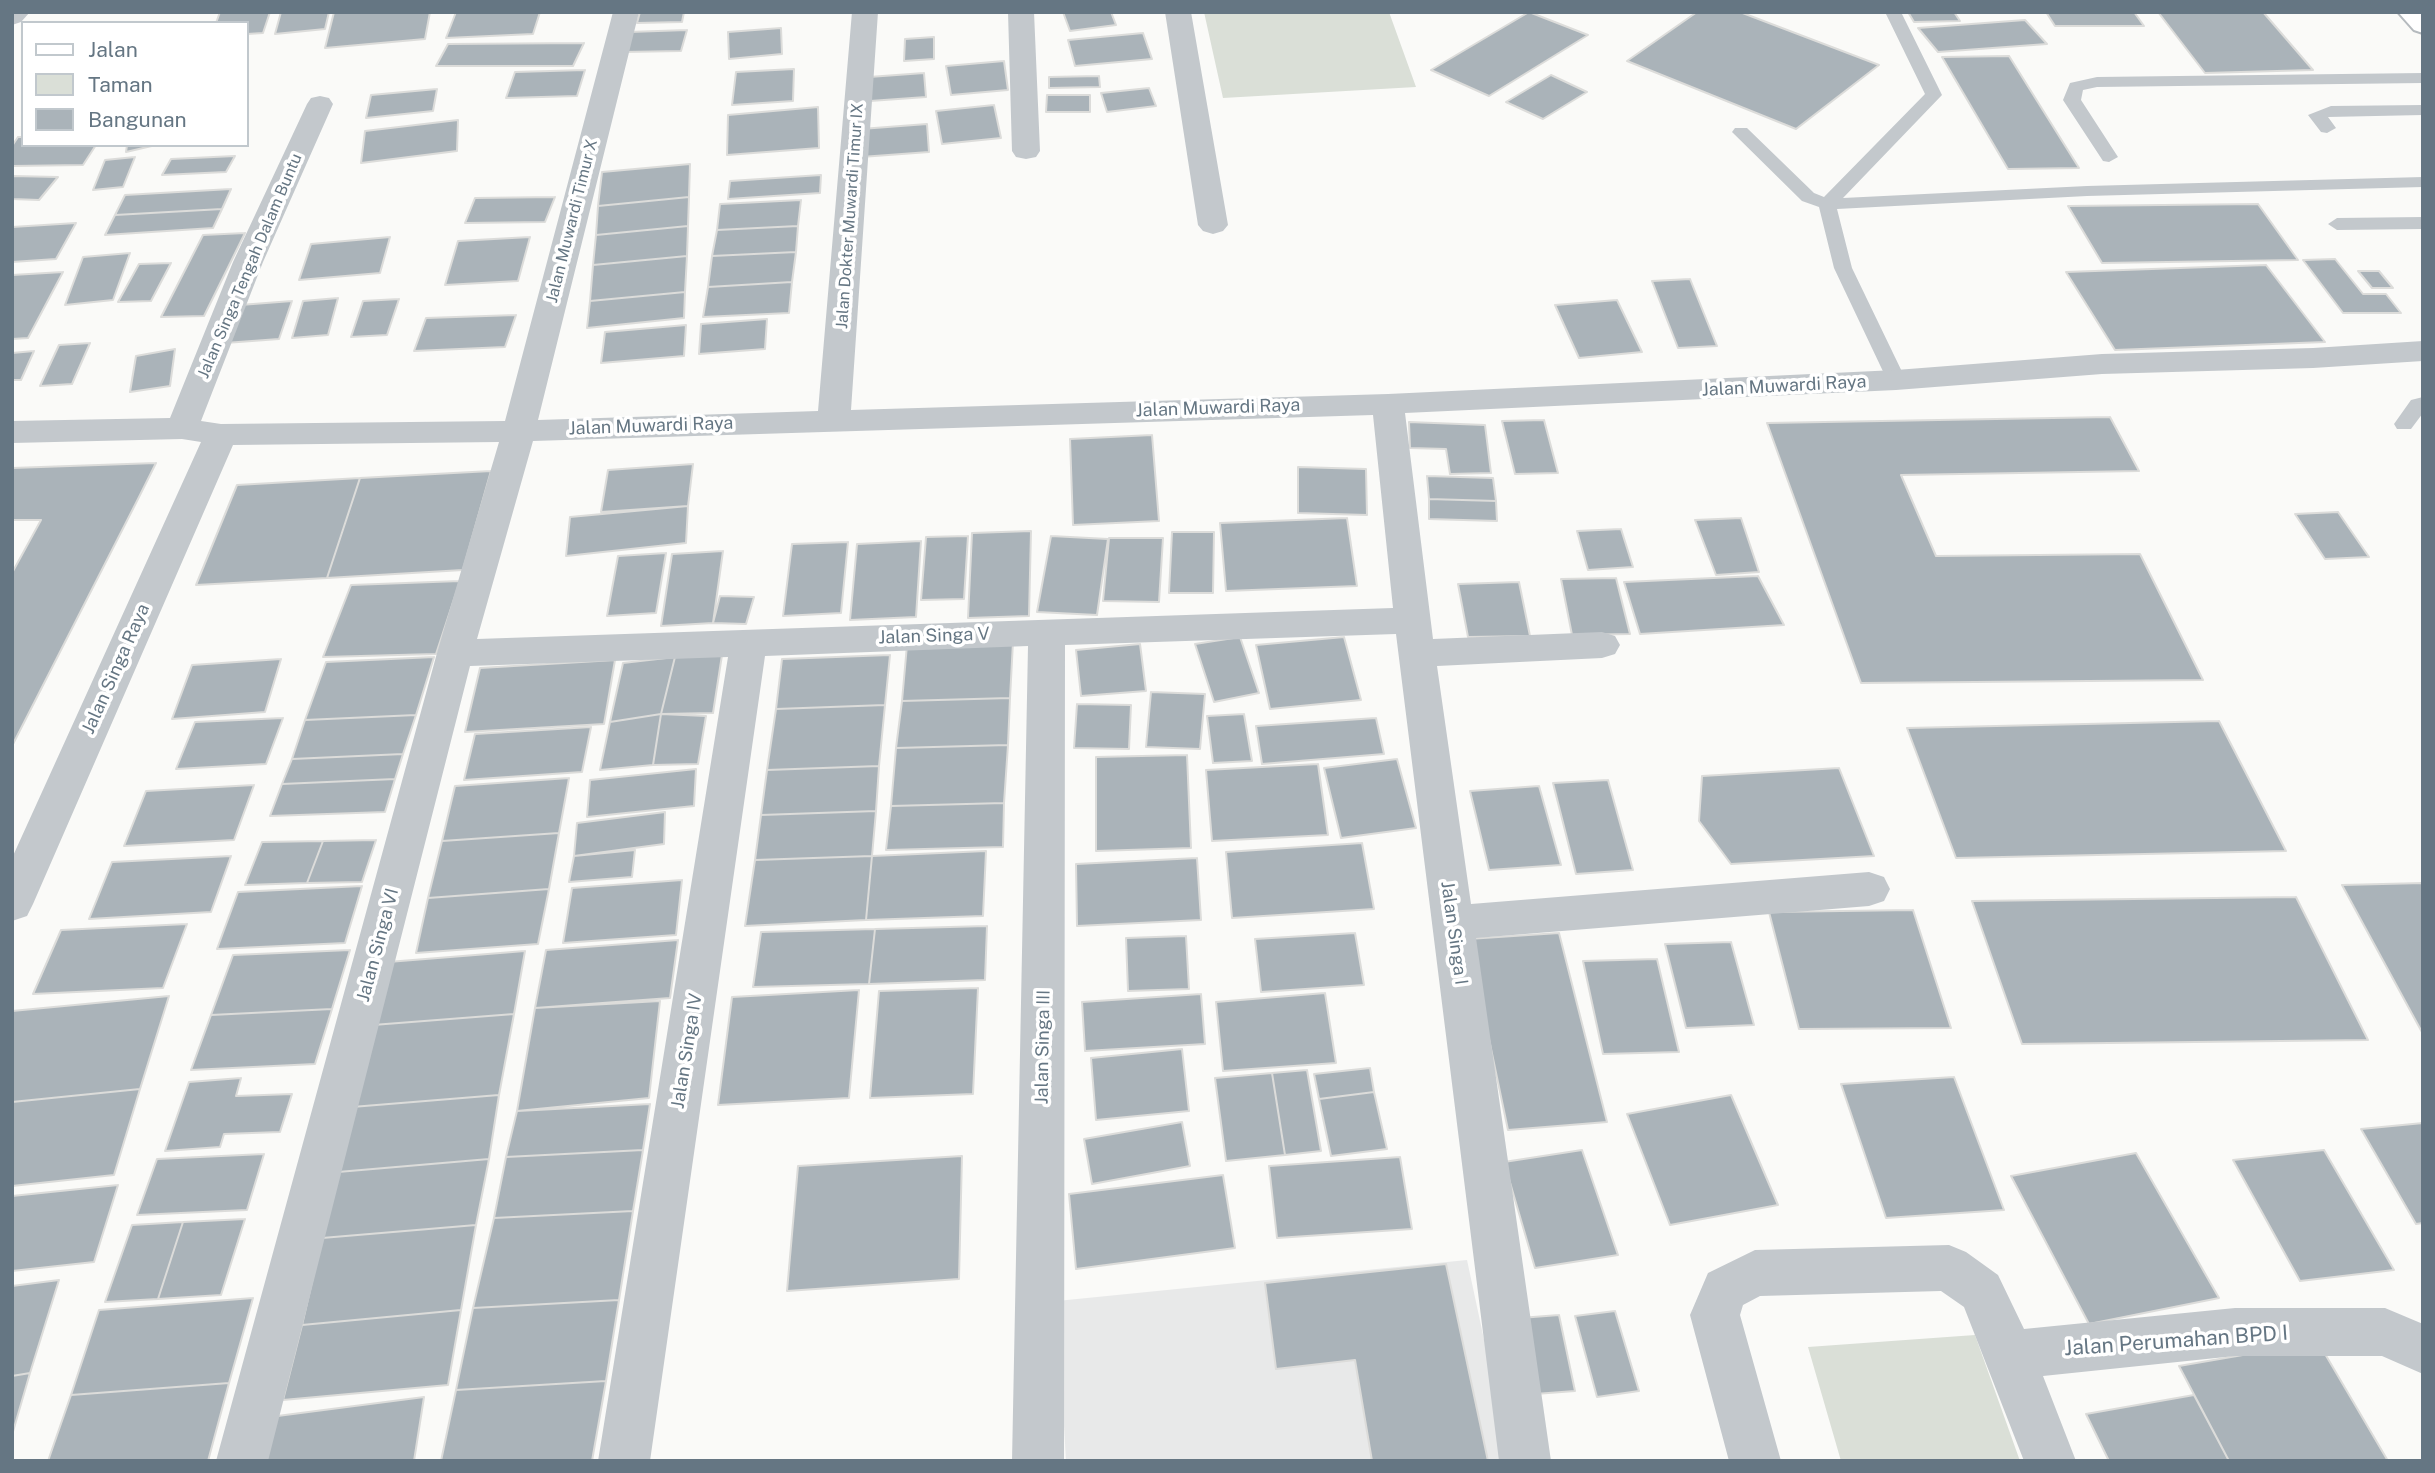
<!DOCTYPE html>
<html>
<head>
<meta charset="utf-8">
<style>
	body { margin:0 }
	#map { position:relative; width:2435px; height:1473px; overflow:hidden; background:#fafaf8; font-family:"Public Sans",sans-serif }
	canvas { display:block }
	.frame { position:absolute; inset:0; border:14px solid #657683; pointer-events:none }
	.legend { position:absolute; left:21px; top:21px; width:228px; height:126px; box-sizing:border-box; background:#fff; border:2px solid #c1c8cd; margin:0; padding:9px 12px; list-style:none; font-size:21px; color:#657683 }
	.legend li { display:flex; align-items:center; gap:14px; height:35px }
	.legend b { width:35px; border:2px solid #c1c8cd }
</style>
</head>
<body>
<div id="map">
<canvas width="2435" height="1473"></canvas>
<div class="frame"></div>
<ul class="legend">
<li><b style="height:9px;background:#fff"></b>Jalan</li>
<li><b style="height:19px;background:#dadfd7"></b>Taman</li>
<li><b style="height:19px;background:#aab3b9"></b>Bangunan</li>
</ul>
</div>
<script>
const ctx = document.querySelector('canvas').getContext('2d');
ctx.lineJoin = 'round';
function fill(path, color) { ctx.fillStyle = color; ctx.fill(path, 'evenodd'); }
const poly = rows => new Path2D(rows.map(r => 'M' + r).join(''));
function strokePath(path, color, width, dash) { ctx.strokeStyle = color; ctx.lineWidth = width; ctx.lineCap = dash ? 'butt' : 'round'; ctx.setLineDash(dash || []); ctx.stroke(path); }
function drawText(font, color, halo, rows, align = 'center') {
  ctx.font = font + ' "Public Sans",sans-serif'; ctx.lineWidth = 7; ctx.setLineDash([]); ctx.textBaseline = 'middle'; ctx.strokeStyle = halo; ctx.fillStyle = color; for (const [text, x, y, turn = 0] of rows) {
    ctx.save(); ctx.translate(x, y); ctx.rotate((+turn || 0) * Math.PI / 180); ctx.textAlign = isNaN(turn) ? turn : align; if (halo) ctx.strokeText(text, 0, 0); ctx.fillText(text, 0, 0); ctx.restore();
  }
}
fill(poly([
	[1467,1260,1510,1461,1066,1461,1057,1301]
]), '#e8e9e9');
fill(poly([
	[1204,12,1389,12,1416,87,1223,98],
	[1975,1335,2020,1461,1841,1461,1808,1347]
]), '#dadfd7');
const building = poly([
	[220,12,270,12,263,33,247,34,247,23,216,23,220,12],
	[281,12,329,12,325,29,275,34,281,12],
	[334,12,430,12,425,39,325,48,334,12],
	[456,12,540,12,533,34,446,38,456,12],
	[640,12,684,12,682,22,637,23,640,12],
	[1063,12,1111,12,1116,25,1070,31,1063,12],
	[1529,12,1588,35,1489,96,1431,70,1529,12],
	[1697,12,1740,12,1879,65,1796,129,1627,61,1697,12],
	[1908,12,1954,12,1960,21,1914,22,1908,12],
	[2046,12,2134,12,2144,26,2055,26,2046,12],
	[2158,12,2263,12,2313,70,2205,73,2158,12],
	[2025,20,2047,44,1938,52,1918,28,2025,20],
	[781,28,782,54,729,59,728,32,781,28],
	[687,30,681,51,623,52,629,32,687,30],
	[1143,33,1152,59,1075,66,1068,40,1143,33],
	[934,37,934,59,904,61,905,39,934,37],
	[584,43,573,66,436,66,448,44,584,43],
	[2009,56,2079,168,2008,169,1942,57,2009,56],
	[1004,61,1008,90,951,95,946,66,1004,61],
	[794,69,793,101,732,105,736,72,794,69],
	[585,70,577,96,506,98,515,72,585,70],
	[924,73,926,97,870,101,869,77,924,73],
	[1551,75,1587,92,1543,119,1506,102,1551,75],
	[1099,76,1100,87,1049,88,1049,77,1099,76],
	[1149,88,1156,106,1107,112,1101,93,1149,88],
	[437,89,433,111,366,118,371,95,437,89],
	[1047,95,1090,95,1090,112,1046,112,1047,95],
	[994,105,1001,138,942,144,936,111,994,105],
	[818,107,819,148,727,155,728,115,818,107],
	[458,120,457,151,361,163,365,131,458,120],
	[927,124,929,152,861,157,861,129,927,124],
	[18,137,23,137,23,145,96,145,83,165,12,166,12,146,18,137],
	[127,145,156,145,126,152,127,145],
	[235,156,226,172,162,175,171,159,235,156],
	[135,157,123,187,93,190,105,160,135,157],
	[690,164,689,197,598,206,602,172,690,164],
	[821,175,820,193,728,199,730,181,821,175],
	[12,176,58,177,39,200,12,199,12,176],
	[231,189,222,209,115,215,125,195,231,189],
	[555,197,545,222,465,223,475,198,555,197],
	[689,197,688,226,596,235,598,206,689,197],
	[801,200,798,226,717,230,720,204,801,200],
	[2258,204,2298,260,2102,263,2068,206,2258,204],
	[222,209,213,228,105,235,115,215,222,209],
	[76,223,56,259,12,262,12,227,76,223],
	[688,226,687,256,593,265,596,235,688,226],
	[798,226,796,252,712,256,717,230,798,226],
	[245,233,204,316,161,317,203,235,245,233],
	[390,237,380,273,299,280,311,244,390,237],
	[530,237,518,281,445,285,458,241,530,237],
	[796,252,792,282,708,287,712,256,796,252],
	[130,253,113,300,65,305,83,257,130,253],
	[687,256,685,292,590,301,593,265,687,256],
	[2335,259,2363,294,2386,294,2401,313,2343,313,2303,260,2335,259],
	[171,263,151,301,118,302,139,264,171,263],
	[2266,265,2325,342,2115,350,2066,272,2266,265],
	[2358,271,2379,271,2393,288,2372,288,2358,271],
	[63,272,28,338,12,339,12,275,63,272],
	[1690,279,1717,346,1678,348,1652,281,1690,279],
	[792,282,789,313,703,317,708,287,792,282],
	[685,292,684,318,587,328,590,301,685,292],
	[338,298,328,335,292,338,303,301,338,298],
	[399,299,387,335,351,337,363,301,399,299],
	[1617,300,1642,352,1579,358,1555,305,1617,300],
	[292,301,279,339,225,343,240,305,292,301],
	[516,315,505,347,414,351,426,318,516,315],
	[767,319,765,349,699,354,701,324,767,319],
	[686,325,684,356,601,363,605,332,686,325],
	[90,343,72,384,40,386,59,345,90,343],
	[175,349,170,386,130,392,136,356,175,349],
	[34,351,21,380,12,380,12,353,34,351],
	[2110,417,2139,471,1901,475,1936,556,2140,554,2203,680,1861,683,1767,423,2110,417],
	[1544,420,1558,473,1515,474,1502,421,1544,420],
	[1409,422,1485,425,1491,473,1450,474,1446,449,1410,448,1409,422],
	[1152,435,1159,521,1073,525,1070,439,1152,435],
	[156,463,138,499,12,746,12,573,41,520,12,520,12,468,156,463],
	[693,464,688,506,601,512,608,470,693,464],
	[1298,467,1366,469,1367,515,1298,513,1298,467],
	[491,471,463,570,327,578,360,478,491,471],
	[1427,476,1493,478,1496,501,1429,499,1427,476],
	[360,478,327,578,196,585,237,485,360,478],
	[1429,499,1496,501,1497,521,1429,519,1429,499],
	[688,506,686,543,566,556,570,517,688,506],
	[2338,512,2369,557,2325,559,2295,514,2338,512],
	[1347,518,1357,586,1226,591,1220,523,1347,518],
	[1741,518,1759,572,1716,575,1695,520,1741,518],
	[1621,529,1633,567,1588,570,1577,531,1621,529],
	[1031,531,1029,616,968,618,972,533,1031,531],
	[1172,532,1214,532,1213,593,1169,593,1172,532],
	[968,536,964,599,921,600,926,537,968,536],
	[1051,536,1108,539,1097,615,1037,612,1051,536],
	[1109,538,1163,538,1159,602,1103,601,1109,538],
	[921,541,916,617,850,620,857,544,921,541],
	[848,542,841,613,783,616,792,544,848,542],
	[723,551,713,623,661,626,672,554,723,551],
	[666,553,656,613,607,616,618,556,666,553],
	[1758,576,1784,625,1640,634,1624,582,1758,576],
	[1616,578,1630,634,1572,635,1561,579,1616,578],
	[460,581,436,654,323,657,351,585,460,581],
	[1519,582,1530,636,1468,637,1458,584,1519,582],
	[720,596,754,597,746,624,713,623,720,596],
	[1240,637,1259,693,1214,702,1195,644,1240,637],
	[1344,637,1361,700,1270,709,1256,645,1344,637],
	[1013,642,1010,698,902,701,907,645,1013,642],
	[1140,644,1146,691,1081,696,1076,650,1140,644],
	[722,655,713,713,661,714,675,657,722,655],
	[890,655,885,705,776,709,782,659,890,655],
	[434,657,416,715,305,720,326,662,434,657],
	[675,657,661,714,610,722,623,663,675,657],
	[281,659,265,712,172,719,192,665,281,659],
	[615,660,604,724,465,732,480,668,615,660],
	[1151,692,1205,694,1200,749,1146,747,1151,692],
	[1010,698,1008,745,896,748,902,701,1010,698],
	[1077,704,1131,705,1129,749,1074,748,1077,704],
	[885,705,879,766,767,770,776,709,885,705],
	[661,714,706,716,698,764,653,765,661,714],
	[661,714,653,765,600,770,610,722,661,714],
	[1244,714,1252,761,1213,763,1207,716,1244,714],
	[416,715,403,754,292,759,305,720,416,715],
	[283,718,266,764,176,769,195,722,283,718],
	[1376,718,1384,754,1262,764,1256,726,1376,718],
	[2219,721,2286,851,1956,858,1907,728,2219,721],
	[591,727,582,772,464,780,475,734,591,727],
	[1008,745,1004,803,891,806,896,748,1008,745],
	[403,754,395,779,282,784,292,759,403,754],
	[1187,755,1191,848,1096,851,1096,757,1187,755],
	[1397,759,1416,828,1341,838,1324,768,1397,759],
	[1318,764,1328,835,1212,841,1206,770,1318,764],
	[879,766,876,811,761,815,767,770,879,766],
	[1839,768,1874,856,1731,864,1699,821,1702,776,1839,768],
	[696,769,694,806,587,817,590,780,696,769],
	[569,778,559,833,442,841,455,786,569,778],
	[395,779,385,812,270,816,282,784,395,779],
	[1608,780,1633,870,1576,874,1553,783,1608,780],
	[254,785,234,840,124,846,146,791,254,785],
	[1539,786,1561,865,1489,870,1470,791,1539,786],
	[1004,803,1003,847,886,850,891,806,1004,803],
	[876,811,872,856,755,860,761,815,876,811],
	[665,812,664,844,574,856,577,823,665,812],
	[559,833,549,889,428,898,442,841,559,833],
	[376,840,362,882,307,883,323,841,376,840],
	[323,841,307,883,245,885,262,842,323,841],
	[1362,843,1374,909,1232,918,1226,852,1362,843],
	[635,850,632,877,569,882,574,856,635,850],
	[986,851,983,916,866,920,872,856,986,851],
	[231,856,211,912,89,919,112,862,231,856],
	[872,856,866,920,745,926,755,860,872,856],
	[1197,858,1201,920,1077,926,1076,864,1197,858],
	[682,880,676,935,563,943,572,888,682,880],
	[2423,883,2423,1034,2342,885,2423,883],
	[362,886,345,943,217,949,238,892,362,886],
	[549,889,538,944,416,953,428,898,549,889],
	[2296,897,2368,1040,2022,1044,1972,901,2296,897],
	[1913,910,1951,1028,1799,1029,1769,912,1913,910],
	[187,924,163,988,33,994,61,930,187,924],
	[987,926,985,980,869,984,875,929,987,926],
	[875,929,869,984,753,987,761,932,875,929],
	[1355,933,1364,985,1261,992,1255,939,1355,933],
	[1559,933,1607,1122,1508,1130,1468,939,1559,933],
	[1186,936,1189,989,1128,991,1126,938,1186,936],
	[678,940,670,998,535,1008,546,950,678,940],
	[1731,942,1754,1025,1686,1028,1665,944,1731,942],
	[350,950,332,1009,211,1015,233,955,350,950],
	[525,951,514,1014,373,1025,388,962,525,951],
	[1657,959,1679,1052,1603,1054,1583,961,1657,959],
	[978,988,973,1094,870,1098,879,991,978,988],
	[859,990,849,1098,718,1105,732,997,859,990],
	[1325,993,1336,1063,1223,1071,1216,1002,1325,993],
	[1201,994,1205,1044,1085,1051,1082,1002,1201,994],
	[169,996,140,1089,12,1102,12,1011,169,996],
	[660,1001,649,1098,517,1111,535,1008,660,1001],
	[332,1009,315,1064,191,1070,211,1015,332,1009],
	[514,1014,499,1095,352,1107,373,1025,514,1014],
	[1182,1049,1189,1111,1096,1120,1091,1058,1182,1049],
	[1370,1068,1374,1092,1319,1099,1314,1074,1370,1068],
	[1307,1070,1321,1151,1285,1155,1272,1073,1307,1070],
	[1272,1073,1285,1155,1226,1161,1215,1078,1272,1073],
	[1954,1077,2004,1210,1886,1218,1841,1084,1954,1077],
	[241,1078,236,1096,292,1094,280,1132,224,1134,220,1147,165,1151,189,1082,241,1078],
	[140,1089,114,1175,12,1186,12,1102,140,1089],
	[1374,1092,1387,1149,1331,1156,1319,1099,1374,1092],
	[499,1095,489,1159,338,1172,352,1107,499,1095],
	[1731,1095,1778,1205,1670,1225,1627,1114,1731,1095],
	[650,1104,643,1150,506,1157,517,1111,650,1104],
	[1182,1122,1190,1166,1092,1184,1084,1139,1182,1122],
	[2423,1123,2423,1223,2416,1224,2361,1129,2423,1123],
	[643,1150,633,1211,494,1218,506,1157,643,1150],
	[1582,1150,1618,1255,1535,1268,1504,1162,1582,1150],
	[2324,1150,2394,1270,2300,1281,2233,1160,2324,1150],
	[2136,1153,2219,1298,2089,1324,2011,1176,2136,1153],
	[264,1154,247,1210,137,1215,157,1159,264,1154],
	[962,1156,959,1279,787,1291,798,1166,962,1156],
	[1400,1157,1412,1229,1277,1238,1269,1166,1400,1157],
	[489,1159,476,1225,322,1238,338,1172,489,1159],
	[1223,1175,1235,1248,1076,1269,1069,1194,1223,1175],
	[118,1185,94,1262,12,1271,12,1196,118,1185],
	[633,1211,619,1300,473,1308,494,1218,633,1211],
	[245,1219,221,1295,158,1299,183,1222,245,1219],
	[183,1222,158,1299,105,1302,132,1225,183,1222],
	[476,1225,461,1310,302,1325,322,1238,476,1225],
	[1446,1264,1488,1461,1372,1461,1355,1360,1276,1369,1265,1283,1446,1264],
	[59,1280,30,1373,12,1376,12,1286,59,1280],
	[253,1298,229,1383,71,1395,99,1310,253,1298],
	[619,1300,606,1381,456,1390,473,1308,619,1300],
	[461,1310,448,1385,283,1400,302,1325,461,1310],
	[1615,1311,1639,1391,1597,1397,1575,1316,1615,1311],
	[1559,1315,1575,1391,1535,1394,1520,1318,1559,1315],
	[2318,1342,2388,1461,2229,1461,2179,1366,2318,1342],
	[30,1373,12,1435,12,1376,30,1373],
	[606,1381,592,1461,441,1461,456,1390,606,1381],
	[229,1383,208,1461,48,1461,71,1395,229,1383],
	[2194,1395,2229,1461,2109,1461,2086,1414,2194,1395],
	[424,1397,414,1461,253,1461,262,1418,424,1397]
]);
fill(building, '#aab3b9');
strokePath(building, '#dcdcda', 2);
const primary = poly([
	[2398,12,2423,12,2423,33,2414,30,2398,12]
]);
strokePath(primary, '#b5babe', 4);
fill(poly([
	[1885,12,1901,12,1942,95,1843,198,2087,186,2423,177,2423,187,2087,196,1837,209,1852,268,1906,380,1896,386,1889,384,1834,268,1819,207,1802,201,1732,132,1735,128,1747,128,1814,193,1824,197,1925,94,1885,12],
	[2423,73,2423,83,2097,87,2083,90,2081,100,2118,157,2109,162,2103,161,2063,100,2070,83,2097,77,2423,73],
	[2423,105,2423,115,2328,117,2336,128,2327,133,2321,132,2308,115,2331,106,2423,105],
	[2423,217,2423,229,2337,230,2328,224,2337,218,2423,217],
	[2423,397,2423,413,2411,429,2397,429,2394,424,2411,400,2423,397]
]), '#c3c8cc');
fill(poly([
	[12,12,30,12,21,22,12,25,12,12],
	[613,12,639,12,538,420,818,411,852,12,878,12,851,410,1388,394,1896,370,2102,354,2313,348,2423,341,2423,361,2313,368,2102,374,1896,390,1405,413,1433,639,1602,632,1615,636,1620,645,1615,654,1602,658,1437,666,1471,904,1869,872,1884,877,1890,889,1884,901,1869,906,1476,938,1551,1461,1499,1461,1396,634,1065,645,1064,1461,1012,1461,1028,646,765,656,650,1461,598,1461,728,657,470,666,268,1461,216,1461,437,653,499,442,233,445,33,904,27,916,12,921,12,858,201,442,182,439,12,443,12,421,170,418,233,262,307,104,311,98,320,96,329,98,333,104,263,262,201,421,221,424,505,421,613,12],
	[1373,415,1393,608,477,639,533,441,1373,415],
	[1008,12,1034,12,1040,151,1036,157,1026,159,1016,157,1012,151,1008,12],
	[1165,12,1191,12,1228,225,1223,231,1213,234,1203,231,1198,225,1165,12],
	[1949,1245,1966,1252,1998,1275,2024,1329,2235,1308,2385,1308,2423,1324,2423,1374,2382,1356,2235,1356,2043,1376,2076,1461,2024,1461,1964,1307,1941,1291,1760,1296,1743,1305,1740,1315,1781,1461,1729,1461,1690,1315,1708,1273,1755,1250,1949,1245]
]), '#c3c8cc');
fill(primary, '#fff');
drawText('16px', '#657683', '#fff', [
	["Jalan Dokter Muwardi Timur IX",850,216,-86],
	["Jalan Muwardi Timur X",572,221,-76],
	["Jalan Singa Tengah Dalam Buntu",250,266,-67]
]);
drawText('18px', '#657683', '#fff', [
	["Jalan Muwardi Raya",1784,386,-3],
	["Jalan Muwardi Raya",1218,408,-2],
	["Jalan Muwardi Raya",651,426,-2],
	["Jalan Singa V",934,636,-2],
	["Jalan Singa Raya",116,669,-66],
	["Jalan Singa I",1454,933,82],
	["Jalan Singa VI",378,945,-75],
	["Jalan Singa III",1043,1047,-89],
	["Jalan Singa IV",687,1051,-81]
]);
drawText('21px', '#657683', '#fff', [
	["Jalan Perumahan BPD I",2176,1341,-4]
]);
</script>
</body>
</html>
